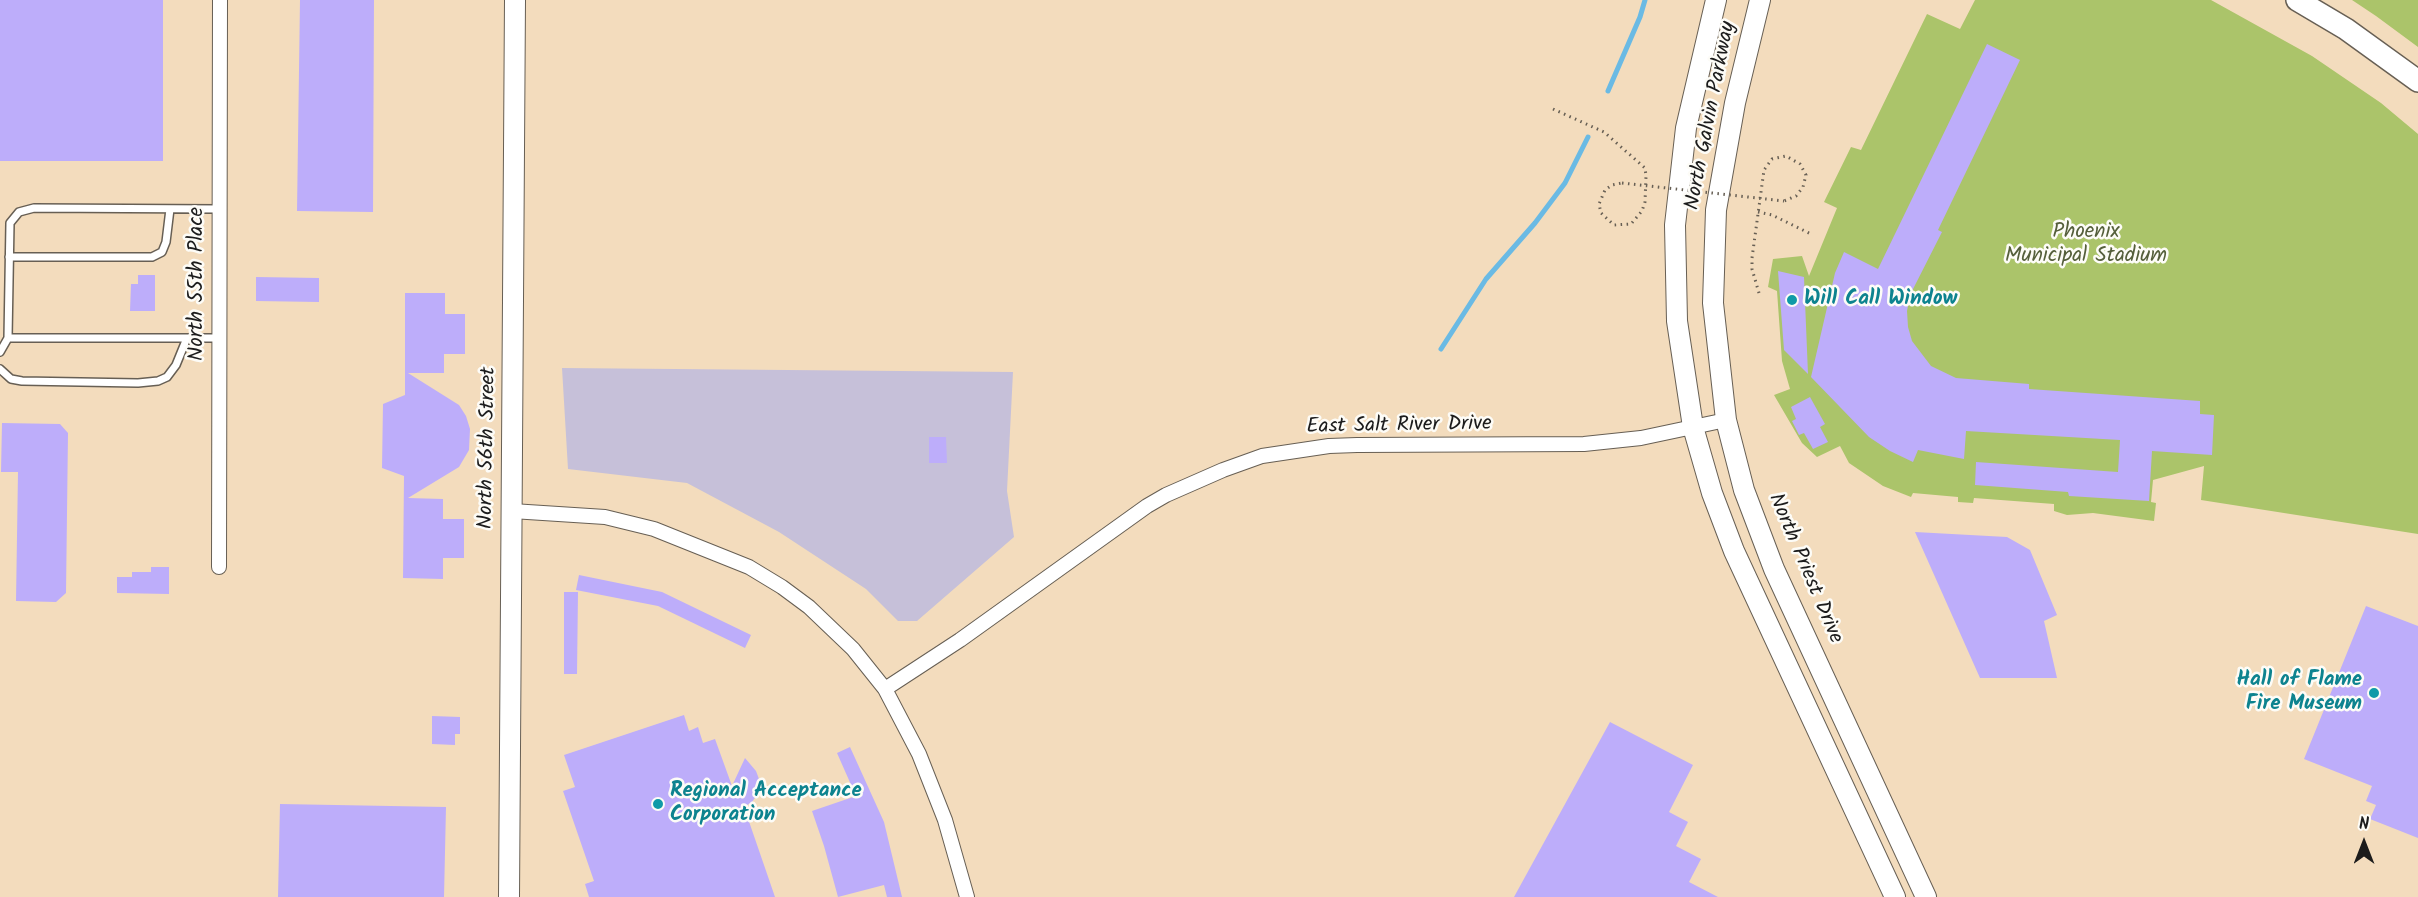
<!DOCTYPE html>
<html>
<head>
<meta charset="utf-8">
<style>
	body { margin:0 }
	#map { position:relative; width:2418px; height:897px; overflow:hidden; background:#f3dcbd; font-family:Kalam,sans-serif }
	canvas { display:block }
	.north { position:absolute; left:2334px; top:813px; width:60px; height:60px; -webkit-text-stroke:4px #fdfcf7; paint-order:stroke; rotate:0deg; font-size:16px; font-weight:700; line-height:24px; text-align:center; color:#1c1c1c }
	.north::after { content:''; display:block; margin:auto; width:21px; height:27px; background:#1c1c1c; clip-path:polygon(50% 0,100% 100%,50% 72%,0 100%) }
</style>
</head>
<body>
<div id="map">
<canvas width="2418" height="897"></canvas>
<div class="north">N</div>
</div>
<script>
const ctx = document.querySelector('canvas').getContext('2d');
ctx.lineJoin = 'round';
function fill(path, color) { ctx.fillStyle = color; ctx.fill(path, 'evenodd'); }
const poly = rows => new Path2D(rows.map(r => 'M' + r).join(''));
function strokePath(path, color, width, dash) { ctx.strokeStyle = color; ctx.lineWidth = width; ctx.lineCap = dash ? 'butt' : 'round'; ctx.setLineDash(dash || []); ctx.stroke(path); }
function drawText(font, color, halo, rows, align = 'center') {
  ctx.font = font + ' Kalam,sans-serif'; ctx.lineWidth = 5; ctx.setLineDash([]); ctx.textBaseline = 'middle'; ctx.strokeStyle = halo; ctx.fillStyle = color; for (const [text, x, y, turn = 0] of rows) {
    ctx.save(); ctx.translate(x, y); ctx.rotate((+turn || 0) * Math.PI / 180); ctx.textAlign = isNaN(turn) ? turn : align; if (halo) ctx.strokeText(text, 0, 0); ctx.fillText(text, 0, 0); ctx.restore();
  }
}
fill(poly([
	[562,368,1013,372,1007,491,1014,537,917,621,898,621,866,589,779,532,687,483,568,469]
]), '#c6c0d9');
fill(poly([
	[1975,0,2211,0,2312,56,2381,103,2418,134,2418,534,2201,500,2204,466,2153,480,2151,502,2156,503,2154,521,2093,513,2067,515,2054,511,2054,504,1974,498,1973,503,1958,502,1958,497,1913,493,1911,497,1883,486,1849,463,1840,446,1817,457,1802,443,1774,395,1790,389,1782,361,1777,291,1768,287,1773,259,1802,256,1809,276,1837,208,1824,202,1851,147,1861,150,1927,14,1960,29],
	[2352,0,2418,0,2418,47,2376,16]
]), '#abc46a');
strokePath(poly([
	[1608,91,1640,17,1645,0],
	[1441,349,1486,279,1535,223,1565,183,1588,137]
]), '#6abae4', 5);
fill(poly([
	[0,0,163,0,163,161,0,161],
	[300,0,374,0,373,212,297,211],
	[1987,44,2020,60,1938,230,1942,232,1910,295,1907,311,1908,327,1912,341,1931,366,1956,378,2029,384,2029,389,2200,401,2200,414,2214,415,2212,455,2152,451,2149,501,2069,496,2068,492,1975,485,1976,462,2118,472,2120,440,1966,431,1964,459,1918,450,1913,462,1890,451,1869,437,1811,377,1835,273,1844,252,1878,269],
	[1778,271,1804,277,1808,374,1784,350],
	[138,275,155,275,155,311,130,311,131,284,138,284],
	[256,277,319,278,319,302,256,301],
	[405,293,445,293,445,314,465,314,465,354,444,354,444,373,408,373,459,405,466,416,470,429,469,450,459,467,408,498,443,499,443,519,464,519,464,558,443,558,443,579,403,578,404,476,382,468,383,404,405,395],
	[1810,397,1825,424,1820,427,1828,442,1813,449,1804,433,1799,435,1792,421,1796,419,1791,407],
	[2,423,60,424,68,433,66,593,56,602,16,601,18,472,1,472],
	[929,437,946,437,947,463,929,463],
	[1915,532,2007,537,2030,550,2057,615,2044,621,2057,678,1980,678],
	[151,567,169,567,169,594,117,593,117,577,132,577,132,572,151,572],
	[579,575,662,592,751,635,745,648,658,606,576,590],
	[564,592,578,592,577,674,564,674],
	[2366,606,2418,626,2418,838,2370,819,2376,805,2366,801,2372,786,2304,759],
	[684,715,689,731,698,727,703,743,715,739,732,786,745,758,756,771,759,779,757,795,752,802,744,807,775,897,589,897,585,884,594,881,563,791,575,787,564,755],
	[432,716,460,717,460,734,455,734,455,745,432,744],
	[1610,722,1693,765,1669,812,1688,822,1676,846,1701,859,1689,882,1718,897,1514,897],
	[850,747,884,822,902,897,887,897,884,885,838,897,824,846,812,811,856,796,837,753],
	[280,804,446,807,444,897,278,897]
]), '#bdadfa');
const lane = poly([
	[9,257,152,257,162,252,166,242,170,209],
	[8,338,219,338],
	[0,352,8,338,10,223,19,212,34,208,220,209],
	[0,369,11,379,22,381,138,383,158,381,167,377,176,365,187,338]
]);
const street = poly([
	[512,511,605,517,654,529,749,567,782,587,809,607,853,649,885,689,919,754,945,820,967,897],
	[219,567,220,0],
	[885,689,960,640,1147,506,1166,495,1223,470,1262,456,1329,446,1357,445,1584,444,1641,438,1726,420]
]);
const secondary = poly([
	[1716,0,1686,128,1675,225,1677,321,1693,427,1712,493,1734,551,1895,897],
	[1760,0,1735,103,1716,210,1713,303,1726,420,1744,490,1774,569,1926,897],
	[509,897,515,0]
]);
const primary = poly([
	[2297,0,2346,29,2418,81]
]);
strokePath(lane, '#675f54', 10);
strokePath(street, '#675f54', 16);
strokePath(secondary, '#675f54', 22);
strokePath(primary, '#675f54', 24);
strokePath(poly([
	[1553,109,1604,132,1645,168,1646,176,1645,202,1642,211,1631,224,1614,225,1601,213,1599,204,1605,190,1612,185,1622,183],
	[1758,212,1772,215,1811,234],
	[1759,293,1752,269,1752,258,1764,170,1772,159,1786,156,1800,164,1806,175,1803,187,1796,196,1784,201]
]), '#675f54', 3, [1.5, 4.5]);
strokePath(lane, '#fff', 7);
strokePath(street, '#fff', 14);
strokePath(secondary, '#fff', 20);
strokePath(primary, '#fff', 21);
strokePath(poly([
	[1622,183,1784,201]
]), '#675f54', 3, [1.5, 4.5]);
for (const [x, y, r, color] of [
	[1792,300,6,"#0f9aa8"],
	[2374,693,6,"#0f9aa8"],
	[658,804,6,"#0f9aa8"]
]) { const dot = new Path2D(); dot.arc(x, y, r, 0, 2 * Math.PI); ctx.fillStyle = color; ctx.fill(dot); strokePath(dot, '#fdfcf7', 2); }
drawText('21px', '#1c1c1c', '#fdfcf7', [
	["North Galvin Parkway",1712,116,-79],
	["North 55th Place",198,284,-90],
	["East Salt River Drive",1399,427,-1],
	["North 56th Street",489,448,-89],
	["North Priest Drive",1804,569,67]
]);
drawText('21px', '#555f3b', '#fdfcf7', [
	["Phoenix",2086,233],
	["Municipal Stadium",2086,257]
]);
drawText('bold 21px', '#0d838f', '#fdfcf7', [
	["Will Call Window",1804,300],
	["Hall of Flame",2362,681,"right"],
	["Fire Museum",2362,705,"right"],
	["Regional Acceptance",670,792],
	["Corporation",670,816]
], 'left');
</script>
</body>
</html>
